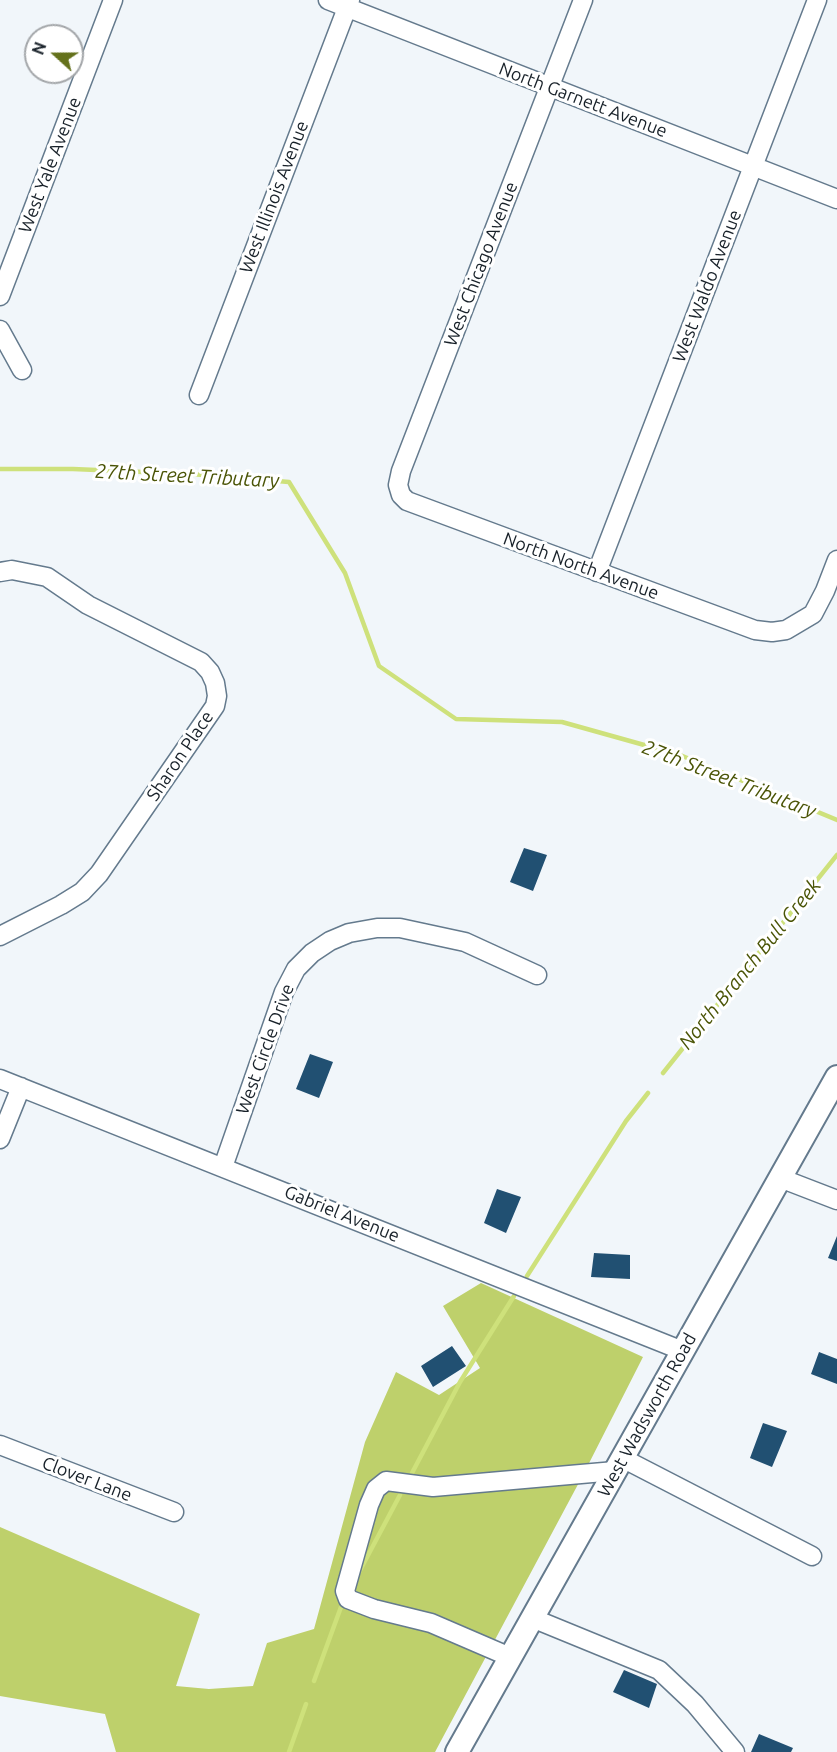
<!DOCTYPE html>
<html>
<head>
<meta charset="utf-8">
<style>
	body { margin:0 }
	#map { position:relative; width:837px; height:1752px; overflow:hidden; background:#f1f6fa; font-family:Ubuntu,sans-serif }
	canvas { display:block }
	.north { position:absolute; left:24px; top:24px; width:60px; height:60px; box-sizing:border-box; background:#fff; border:2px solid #a3a6a9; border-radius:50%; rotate:291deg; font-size:16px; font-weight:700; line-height:24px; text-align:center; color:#182129 }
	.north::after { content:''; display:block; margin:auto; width:21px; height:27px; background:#64711b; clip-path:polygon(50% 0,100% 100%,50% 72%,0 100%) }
</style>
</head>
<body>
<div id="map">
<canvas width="837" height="1752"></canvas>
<div class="north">N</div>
</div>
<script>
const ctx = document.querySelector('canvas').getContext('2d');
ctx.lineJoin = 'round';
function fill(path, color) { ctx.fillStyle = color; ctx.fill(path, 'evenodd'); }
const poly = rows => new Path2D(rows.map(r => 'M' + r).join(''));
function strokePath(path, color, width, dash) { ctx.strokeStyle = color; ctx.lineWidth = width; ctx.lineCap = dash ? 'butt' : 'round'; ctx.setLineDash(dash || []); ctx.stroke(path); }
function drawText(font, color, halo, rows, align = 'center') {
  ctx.font = font + ' Ubuntu,sans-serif'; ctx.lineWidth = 6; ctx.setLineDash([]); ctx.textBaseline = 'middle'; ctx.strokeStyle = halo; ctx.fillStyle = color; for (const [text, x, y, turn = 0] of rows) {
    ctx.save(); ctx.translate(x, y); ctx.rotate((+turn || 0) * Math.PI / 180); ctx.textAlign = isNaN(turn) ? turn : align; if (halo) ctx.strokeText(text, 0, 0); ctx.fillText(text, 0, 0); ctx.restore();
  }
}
fill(poly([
	[481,1283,643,1357,583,1475,435,1752,116,1752,105,1714,0,1696,0,1527,200,1614,176,1686,209,1689,253,1686,267,1643,314,1629,365,1442,396,1372,439,1395,480,1368,443,1306]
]), '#bed06b');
strokePath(poly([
	[0,469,73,469,191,474,289,482,345,573,379,666,456,719,562,722,680,755,837,820],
	[663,1073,837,855],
	[527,1276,626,1121,648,1093],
	[412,1473,460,1382,514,1296],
	[357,1576,400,1495],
	[314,1681,341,1607],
	[289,1752,306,1704]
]), '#cee17b', 4.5);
fill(poly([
	[524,848,547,855,533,891,510,882],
	[310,1054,333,1062,319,1098,296,1089],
	[497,1189,521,1197,506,1233,484,1223],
	[837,1236,837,1261,828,1258],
	[594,1253,630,1255,630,1279,591,1277],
	[452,1346,466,1366,433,1387,421,1366],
	[819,1352,837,1359,837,1384,811,1374],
	[763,1423,787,1431,772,1467,750,1458],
	[624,1670,657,1684,649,1708,613,1692],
	[759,1734,793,1748,791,1752,751,1752]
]), '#215072');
const minor = poly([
	[328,0,837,199],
	[583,0,401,471,398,485,401,495,407,501,755,630,772,632,786,630,813,614,825,591,837,560],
	[0,296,113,0],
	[0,330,22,370],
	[199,395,350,0],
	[0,572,12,570,47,577,88,605,201,662,210,672,215,683,217,696,215,706,99,874,82,892,61,905,0,936],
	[597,572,817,0],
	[0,1079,683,1351],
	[0,1139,21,1087],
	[223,1167,284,992,296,969,312,953,330,941,349,933,377,928,400,928,465,942,537,975],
	[780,1178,837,1200],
	[0,1445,174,1512],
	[622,1458,812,1556],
	[532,1618,659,1670,695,1704,735,1752],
	[510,1657,431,1623,374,1609,348,1599,345,1591,369,1505,376,1489,386,1481,433,1487,615,1471]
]);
const major = poly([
	[457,1752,837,1077]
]);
strokePath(minor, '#647a8d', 21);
strokePath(major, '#647a8d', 26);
strokePath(minor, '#fff', 18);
strokePath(major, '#fff', 22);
drawText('18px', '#182129', '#fff', [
	["North Garnett Avenue",583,100,21],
	["West Yale Avenue",50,165,-69],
	["West Illinois Avenue",274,197,-69],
	["West Chicago Avenue",481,264,-69],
	["West Waldo Avenue",707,286,-69],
	["North North Avenue",581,566,20],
	["Sharon Place",180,756,-56],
	["West Circle Drive",265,1049,-70],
	["Gabriel Avenue",342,1214,22],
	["West Wadsworth Road",647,1415,-61],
	["Clover Lane",87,1479,21]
]);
drawText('italic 20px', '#4b5507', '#fff', [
	["27th Street Tributary",187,476,3],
	["27th Street Tributary",729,779,21],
	["North Branch Bull Creek",750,964,-51]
]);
</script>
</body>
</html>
